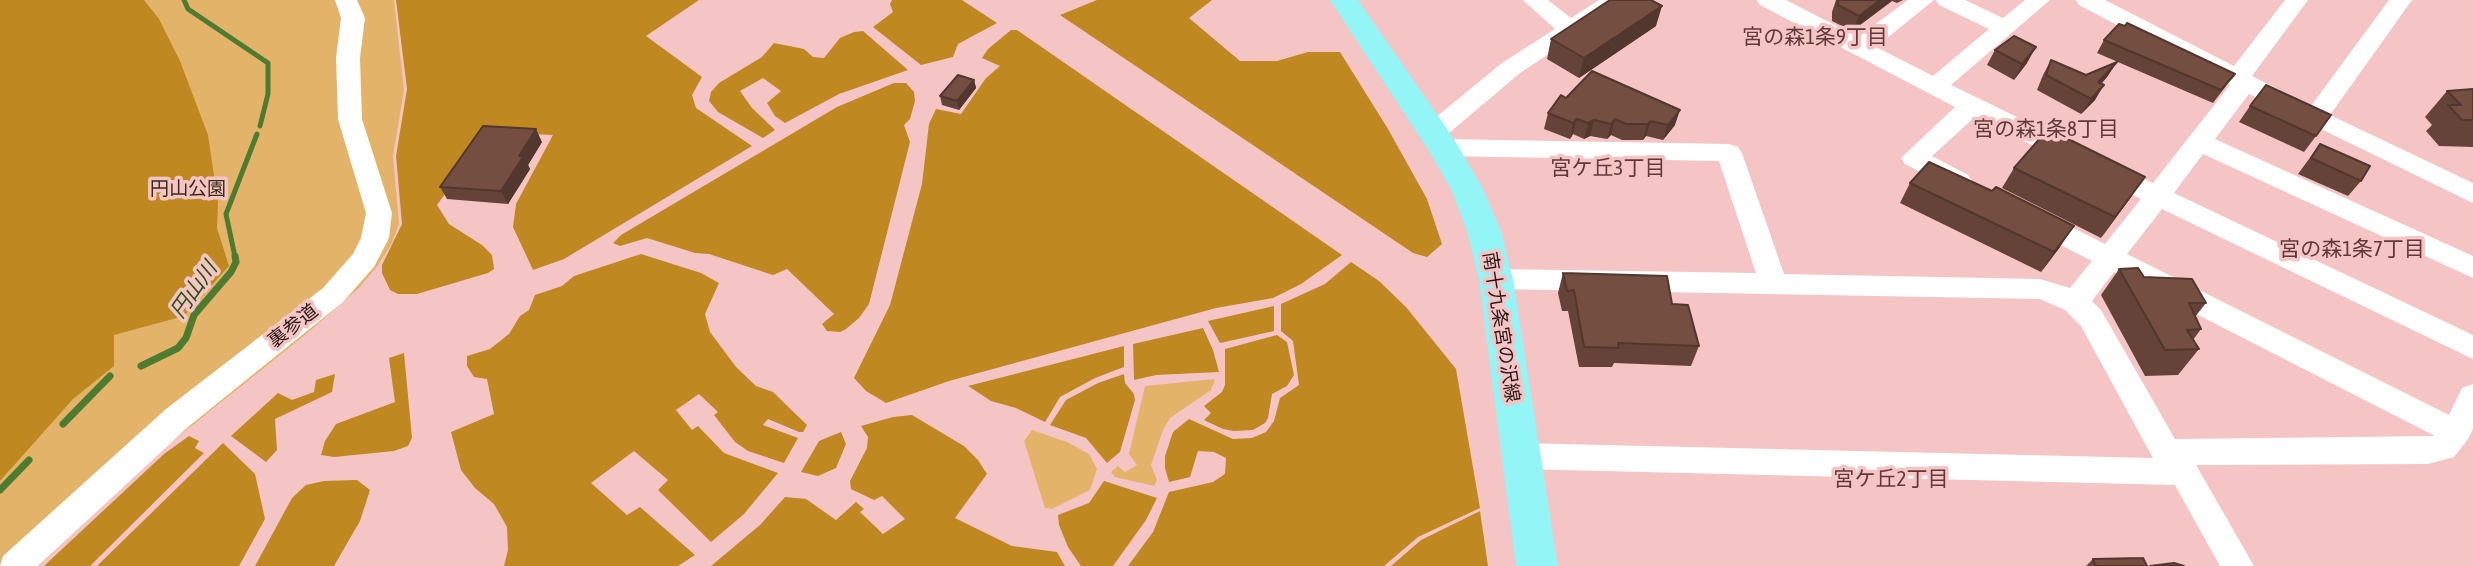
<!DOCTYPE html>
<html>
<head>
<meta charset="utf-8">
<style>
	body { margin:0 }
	canvas { display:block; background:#f5c4c5 }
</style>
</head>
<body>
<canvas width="2473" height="566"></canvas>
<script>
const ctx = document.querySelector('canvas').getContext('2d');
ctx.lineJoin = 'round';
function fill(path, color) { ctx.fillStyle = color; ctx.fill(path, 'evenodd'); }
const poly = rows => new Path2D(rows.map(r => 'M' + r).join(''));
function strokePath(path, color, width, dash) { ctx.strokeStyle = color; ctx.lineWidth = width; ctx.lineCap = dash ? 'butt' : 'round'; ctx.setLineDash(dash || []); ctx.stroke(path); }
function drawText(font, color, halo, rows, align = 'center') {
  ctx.font = font + ' "Asap Condensed","Noto Sans JP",sans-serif'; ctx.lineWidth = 7; ctx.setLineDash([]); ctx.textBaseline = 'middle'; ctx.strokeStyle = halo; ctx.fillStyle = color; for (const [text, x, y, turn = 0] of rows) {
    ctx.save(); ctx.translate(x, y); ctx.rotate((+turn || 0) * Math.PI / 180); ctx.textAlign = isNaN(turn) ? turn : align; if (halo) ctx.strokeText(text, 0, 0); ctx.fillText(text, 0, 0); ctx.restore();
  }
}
fill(poly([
	[0,0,394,0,404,90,393,156,399,224,391,245,378,265,359,288,305,335,160,451,39,566,0,566],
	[1215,379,1211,390,1170,418,1163,430,1151,465,1157,480,1154,486,1115,477,1111,472,1118,466,1125,472,1137,465,1129,454,1145,386],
	[1032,430,1067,442,1089,454,1097,469,1090,490,1052,509,1045,508,1024,441]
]), '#e2b369');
fill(poly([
	[0,0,144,0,159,19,180,61,208,135,218,203,217,228,229,266,184,316,114,335,114,366,73,399,0,481],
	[396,0,699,0,646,36,702,77,692,95,696,108,752,146,564,259,533,270,513,227,516,204,553,135,490,132,437,205,449,224,482,245,492,255,494,269,488,273,417,294,398,294,390,290,382,273,382,265,402,224,396,156,407,89],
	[892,0,962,0,997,23,958,44,953,57,921,65,873,27,893,12,890,4],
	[1097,0,1212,0,1189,18,1240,61,1277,61,1308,52,1340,52,1388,129,1427,199,1442,244,1427,257,1413,253,1060,15],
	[1011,30,1017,30,1342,255,1301,284,1273,298,1216,308,949,381,886,403,866,391,854,378,890,305,922,184,929,124,936,109,961,114,986,78,1000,66,982,58,988,49],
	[863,31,908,70,839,94,785,123,775,116,767,103,781,91,763,78,740,91,752,108,775,130,763,138,718,112,709,101,711,92,719,83,762,57,774,43,804,49,813,57,824,58,840,38,854,32],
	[894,83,906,83,914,92,915,101,910,119,904,125,910,142,869,304,859,318,846,329,840,332,827,331,822,324,834,314,787,269,773,275,709,254,695,253,647,238,620,246,613,243,621,235,837,107],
	[641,254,701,273,719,283,705,314,710,332,736,367,756,386,773,392,807,425,803,432,799,432,768,419,763,425,798,438,784,463,748,451,735,442,714,415,718,412,699,394,676,410,692,430,698,426,724,453,778,473,744,514,711,542,658,490,668,480,634,451,591,483,627,515,640,507,695,555,678,566,504,566,508,550,507,527,494,504,475,488,461,470,451,432,494,414,487,379,474,377,467,366,467,356,490,349,509,334,520,316,529,310,535,295,562,286,574,276],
	[1351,262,1379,281,1406,307,1456,369,1480,508,1418,537,1384,566,1128,566,1153,532,1169,492,1213,482,1225,474,1226,458,1214,452,1198,451,1190,477,1169,482,1165,468,1165,456,1173,432,1189,419,1233,439,1252,438,1266,432,1274,421,1280,398,1299,385,1293,341,1281,331,1281,304,1325,284],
	[1274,306,1274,331,1220,343,1208,321],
	[1203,328,1213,350,1219,372,1156,375,1134,380,1133,344],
	[1277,335,1287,342,1294,375,1287,386,1272,394,1268,418,1265,423,1253,430,1234,431,1223,429,1204,420,1211,413,1204,406,1222,392,1225,385,1225,349],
	[1124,346,1124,367,1095,378,1060,397,1045,422,1016,408,991,401,968,386],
	[404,353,412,438,408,446,394,451,334,457,321,455,325,441,336,424,395,402,389,358],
	[335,374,332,392,275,419,277,450,266,462,231,436,278,393,292,400,314,392,316,380],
	[1124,374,1125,383,1134,394,1135,400,1120,452,1107,463,1086,438,1050,425,1066,400,1098,383],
	[912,415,964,446,978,460,987,474,955,518,1012,546,1057,552,1065,566,711,566,760,525,785,497,806,499,836,520,856,502,864,509,860,512,883,534,905,519,882,496,874,500,851,489,850,481,867,448,868,437,861,426,893,417],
	[841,432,846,444,836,468,818,476,801,472,819,441],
	[189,436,199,441,195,448,204,453,90,566,44,566,164,454],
	[223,443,255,474,265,519,239,566,97,566],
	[357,480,370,490,360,521,334,566,255,566,292,498,306,485,324,481],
	[1104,481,1157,498,1146,520,1113,566,1081,566,1068,547,1059,525,1058,515,1089,503],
	[1480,511,1488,566,1391,566,1421,540]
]), '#bf8821');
strokePath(poly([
	[184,0,188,9,268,63,268,94,260,126],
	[235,257,226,214,257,134]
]), '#4d7c30', 5);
strokePath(poly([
	[141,366,178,348,186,338,194,315,231,272,236,262,235,256],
	[63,424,110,376],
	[0,490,29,460]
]), '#4d7c30', 7);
fill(poly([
	[335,0,357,0,365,18,360,58,362,119,392,213,389,238,374,267,343,302,188,427,38,566,0,566,3,556,166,409,323,288,353,254,361,238,366,213,338,119,336,58,341,18,335,0],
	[1523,0,1548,0,1571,18,1599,0,1626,0,1623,5,1520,73,1442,139,1729,144,1738,147,1742,153,1784,274,2040,279,2070,288,2092,261,2024,226,2020,219,2024,212,2033,209,2042,212,2105,244,2141,199,1975,117,1932,156,1968,175,1972,181,1968,187,1959,190,1950,187,1905,164,1901,158,1955,107,1760,5,1757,0,1786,0,1858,37,1908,0,1934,0,1876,47,1933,76,1989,29,1939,5,1936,0,1965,0,2003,18,2025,0,2050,0,1951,85,2153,183,2230,85,2079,5,2076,0,2105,0,2234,66,2285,0,2308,0,2252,76,2311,106,2389,0,2412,0,2330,115,2473,183,2473,203,2249,94,2215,139,2473,256,2473,278,2203,154,2174,193,2473,335,2473,359,2162,209,2127,254,2449,415,2462,388,2473,384,2473,429,2468,439,2454,457,2428,464,2196,465,2254,566,2220,566,2175,485,1521,469,1510,465,1505,456,1510,447,1521,443,2153,458,2081,326,2065,310,2040,299,1496,289,1486,286,1482,279,1486,272,1496,269,1756,273,1719,161,1443,156,1434,153,1430,147,1434,141,1424,139,1420,133,1424,127,1502,63,1555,29,1523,0],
	[2114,272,2435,436,2175,439,2101,310,2092,301,2114,272]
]), '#fff');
fill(poly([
	[1330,0,1358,0,1454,139,1483,189,1501,231,1513,279,1558,566,1516,566,1479,279,1467,231,1451,189,1429,151,1330,0]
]), '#94f5f7');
fill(poly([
	[1836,0,1903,0,1897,3,1892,1,1852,31,1832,21,1832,12],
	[1656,26,1579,78,1547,59,1551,39],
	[2104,40,2226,86,2213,103,2097,53],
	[1995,50,2027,63,2014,80,1987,65],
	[2051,60,2086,75,2117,62,2107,77,2101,84,2095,100,2081,114,2037,90,2043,75],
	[974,80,976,88,959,110,942,105,940,96],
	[2473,89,2473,147,2439,146,2426,131,2432,125,2425,117,2447,91],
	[1566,98,1675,125,1663,140,1646,136,1643,140,1622,140,1611,135,1607,139,1590,136,1584,139,1573,134,1570,139,1544,129,1548,113],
	[2250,106,2316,136,2304,152,2239,122],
	[542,142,528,165,530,169,508,204,447,199,440,187],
	[2320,144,2361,181,2348,196,2298,174],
	[2014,168,2131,197,2101,238,2002,188],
	[1910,183,2060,247,2041,272,1900,203],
	[2119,269,2144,277,2206,303,2195,317,2201,329,2193,340,2199,349,2178,375,2145,376,2101,295],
	[1563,273,1672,304,1699,346,1691,366,1614,363,1612,367,1579,367,1568,311,1562,311,1558,293],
	[2093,559,2147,566,2086,566]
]), '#654339');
fill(poly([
	[1880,0,1893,0,1852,31,1859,16],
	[1662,6,1656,26,1579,78,1584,58],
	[2036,47,2027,63,2014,80,2022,64],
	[2117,62,2107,77,2089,98,2098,82],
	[974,80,976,88,959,110,957,101],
	[2104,85,2095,100,2081,114,2091,99],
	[1680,110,1675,125,1663,140,1668,125],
	[1577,119,1573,134,1570,139,1573,123],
	[1615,119,1611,135,1607,139,1611,124],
	[1594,120,1590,136,1584,139,1588,123],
	[1651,121,1646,136,1643,140,1647,124],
	[536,129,542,142,528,165,530,169,508,204,501,191,519,156],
	[2145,177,2131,197,2101,238,2115,217],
	[2074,226,2060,247,2041,272,2054,252]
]), '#52372e');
const building = poly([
	[1610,0,1651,0,1662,6,1584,58,1551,39,1610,0],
	[1838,0,1880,0,1859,16,1838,5,1838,0],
	[2127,23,2235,74,2221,90,2104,40,2119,24,2125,26,2127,23],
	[2014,36,2036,47,2022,64,1995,50,2014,36],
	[2051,60,2086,75,2117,62,2098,82,2104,85,2091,99,2046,75,2051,60],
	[1592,71,1680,110,1668,125,1651,121,1647,124,1626,124,1615,119,1611,124,1594,120,1588,123,1577,119,1573,123,1548,113,1561,95,1566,98,1592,71],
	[958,75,974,80,957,101,940,96,958,75],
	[2266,85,2331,115,2316,136,2250,106,2266,85],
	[2473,89,2473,120,2462,120,2448,105,2461,105,2447,91,2473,89],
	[483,126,536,129,519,156,523,157,501,191,440,187,483,126],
	[2048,129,2145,177,2115,217,2014,168,2048,129],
	[2320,144,2370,166,2361,181,2311,158,2320,144],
	[1929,162,1992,191,1996,187,2074,226,2054,252,1910,183,1929,162],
	[2138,268,2144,277,2192,279,2206,303,2189,303,2201,329,2187,330,2199,349,2165,350,2119,269,2138,268],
	[1563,273,1667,276,1672,304,1688,305,1699,346,1618,343,1619,348,1584,347,1574,290,1567,291,1563,273],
	[2143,558,2147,566,2096,566,2093,559,2143,558],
	[2174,563,2184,566,2150,566,2174,563]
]);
fill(building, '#754e42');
strokePath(building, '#52372e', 2);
drawText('19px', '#392c17', '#f5c4c5', [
	["円山公園",188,189]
]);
drawText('19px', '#291818', '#f5c4c5', [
	["裏参道",293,326,-38],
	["南十九条宮の沢線",1501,327,81]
]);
drawText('21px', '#61393b', '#f5c4c5', [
	["宮の森1条9丁目",1815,37],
	["宮の森1条8丁目",2046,129],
	["宮ケ丘3丁目",1608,168],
	["宮の森1条7丁目",2352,249],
	["宮ケ丘2丁目",1891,479]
]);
drawText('italic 21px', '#265509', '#f5c4c5', [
	["円山川",194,290,-55]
]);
</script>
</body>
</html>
